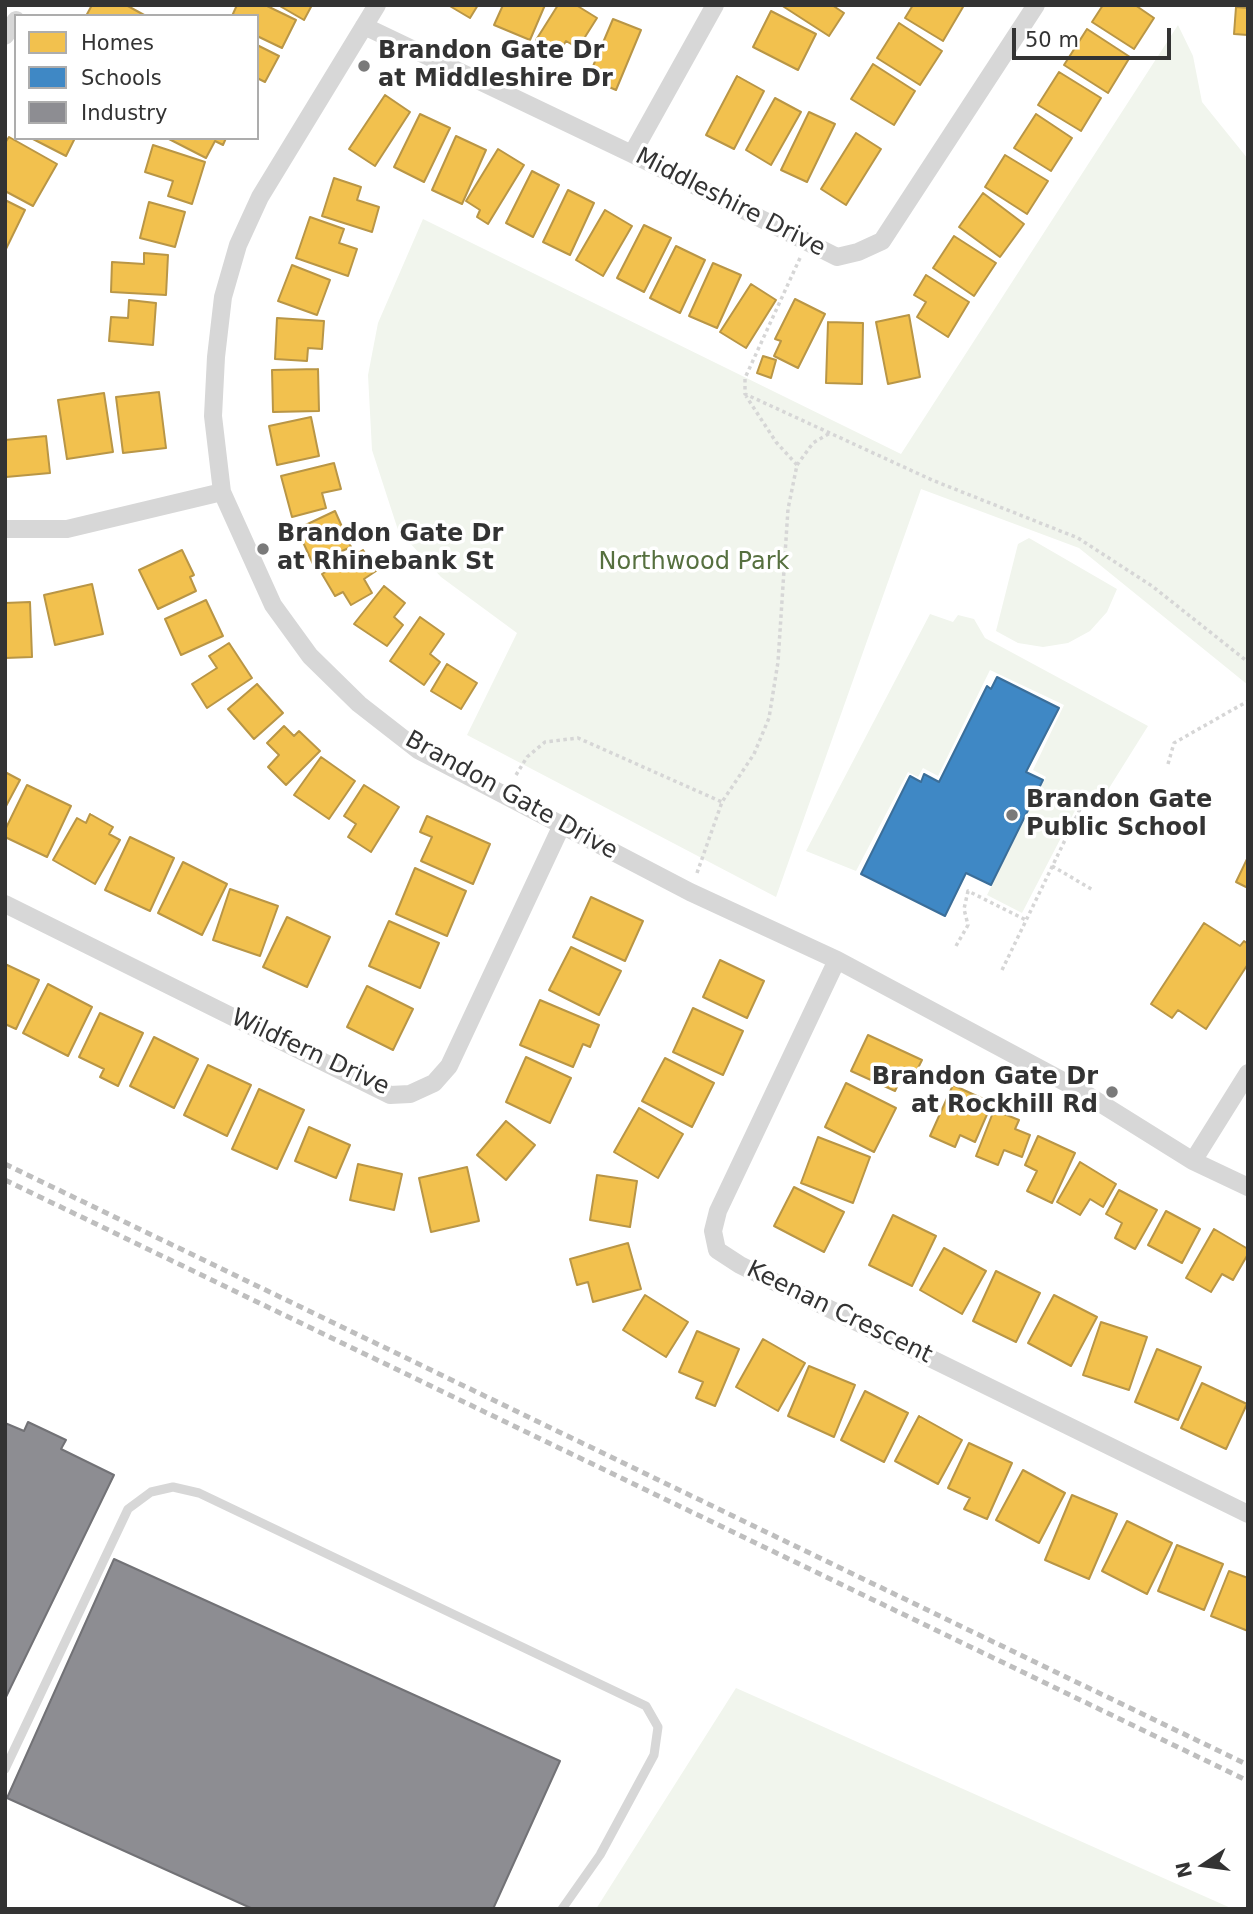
<!DOCTYPE html>
<html>
<head>
<meta charset="utf-8">
<style>
	body { margin:0 }
	#map { position:relative; width:1253px; height:1914px; overflow:hidden; background:#fff; font-family:"DejaVu Sans",sans-serif }
	canvas { display:block }
	.frame { position:absolute; inset:0; border:7px solid #333; pointer-events:none }
	.legend { position:absolute; left:14px; top:14px; width:245px; height:126px; box-sizing:border-box; background:#fff; border:2px solid #adadad; margin:0; padding:9px 12px; list-style:none; font-size:21px; color:#333 }
	.legend li { display:flex; align-items:center; gap:14px; height:35px }
	.legend b { width:35px; border:2px solid #adadad }
	.north { position:absolute; left:1169px; top:1830px; width:70px; height:70px; -webkit-text-stroke:5px #fff; paint-order:stroke; rotate:257deg; font-size:19px; font-weight:700; line-height:28px; text-align:center; color:#333 }
	.north::after { content:''; display:block; margin:auto; width:24px; height:32px; background:#333; clip-path:polygon(50% 0,100% 100%,50% 72%,0 100%) }
	.scale { position:absolute; left:1012px; top:28px; width:159px; height:32px; box-sizing:border-box; border:4px solid #333; border-top:0; padding-left:9px; font-size:21px; line-height:24px; white-space:nowrap; color:#333; -webkit-text-stroke:5px #fff; paint-order:stroke }
</style>
</head>
<body>
<div id="map">
<canvas width="1253" height="1914"></canvas>
<div class="frame"></div>
<ul class="legend">
<li><b style="height:19px;background:#f2c14e"></b>Homes</li>
<li><b style="height:19px;background:#3f88c5"></b>Schools</li>
<li><b style="height:19px;background:#8d8d92"></b>Industry</li>
</ul>
<div class="north">N</div>
<div class="scale">50 m</div>
</div>
<script>
const ctx = document.querySelector('canvas').getContext('2d');
ctx.lineJoin = 'round';
function fill(path, color) { ctx.fillStyle = color; ctx.fill(path, 'evenodd'); }
const poly = rows => new Path2D(rows.map(r => 'M' + r).join(''));
function strokePath(path, color, width, dash) { ctx.strokeStyle = color; ctx.lineWidth = width; ctx.lineCap = dash ? 'butt' : 'round'; ctx.setLineDash(dash || []); ctx.stroke(path); }
function drawText(font, color, halo, rows, align = 'center') {
  ctx.font = font + ' "DejaVu Sans",sans-serif'; ctx.lineWidth = 7; ctx.setLineDash([]); ctx.textBaseline = 'middle'; ctx.strokeStyle = halo; ctx.fillStyle = color; for (const [text, x, y, turn = 0] of rows) {
    ctx.save(); ctx.translate(x, y); ctx.rotate((+turn || 0) * Math.PI / 180); ctx.textAlign = isNaN(turn) ? turn : align; if (halo) ctx.strokeText(text, 0, 0); ctx.fillText(text, 0, 0); ctx.restore();
  }
}
fill(poly([
	[1178,25,1193,56,1202,102,1248,159,1248,685,1079,548,921,489,776,897,467,735,517,633,441,577,398,530,372,450,368,375,378,323,423,219,901,454],
	[1029,538,1117,589,1107,612,1090,631,1068,643,1043,647,1018,643,996,631,1018,544],
	[930,614,953,622,958,615,974,619,985,638,1148,726,1096,809,1080,801,1022,913,987,895,1046,777,1033,770,1064,705,990,670,938,776,923,768,918,777,908,772,856,871,806,851],
	[736,1688,1233,1909,596,1909]
]), '#f1f5ed');
const homes = poly([
	[92,5,126,5,146,16,86,16,92,5],
	[237,5,265,5,296,20,282,48,257,36,257,16,232,16,237,5],
	[278,5,312,5,304,20,278,5],
	[448,5,478,5,470,18,448,5],
	[503,5,545,5,530,40,494,25,503,5],
	[558,5,576,5,597,18,578,48,566,41,558,54,536,40,558,5],
	[781,5,832,5,844,13,829,36,781,5],
	[913,5,961,5,963,7,943,41,905,18,913,5],
	[1103,5,1135,5,1154,18,1134,49,1092,22,1103,5],
	[1236,7,1248,8,1248,35,1234,34,1236,7],
	[771,11,816,34,798,70,753,47,771,11],
	[613,19,641,30,616,90,588,78,613,19],
	[899,23,942,51,920,85,877,58,899,23],
	[1087,29,1130,57,1108,93,1064,65,1087,29],
	[257,45,279,56,265,82,257,78,257,45],
	[873,64,915,91,894,125,851,99,873,64],
	[1059,72,1101,98,1081,131,1038,105,1059,72],
	[737,76,764,91,734,149,706,135,737,76],
	[385,95,410,112,375,166,349,149,385,95],
	[775,98,801,112,771,165,746,150,775,98],
	[809,112,835,124,807,182,781,170,809,112],
	[420,114,450,128,424,182,394,167,420,114],
	[1036,114,1072,138,1051,171,1014,148,1036,114],
	[856,133,881,149,846,205,821,189,856,133],
	[456,136,486,150,462,204,432,190,456,136],
	[9,137,57,164,33,206,5,191,5,143,9,137],
	[31,138,75,138,66,156,31,138],
	[167,138,226,138,223,145,215,141,206,158,167,138],
	[153,145,205,162,192,204,168,196,173,181,145,172,153,145],
	[498,149,524,165,488,224,477,217,480,210,466,201,498,149],
	[1005,155,1048,181,1027,214,985,187,1005,155],
	[532,171,559,185,533,237,506,223,532,171],
	[334,178,361,187,357,200,379,207,372,232,322,216,334,178],
	[568,190,594,203,570,255,543,242,568,190],
	[983,193,1024,224,1000,257,959,227,983,193],
	[5,200,25,210,5,251,5,200],
	[149,202,185,212,175,247,140,238,149,202],
	[605,210,632,226,603,276,576,260,605,210],
	[310,217,344,229,339,243,357,249,348,276,296,258,310,217],
	[644,225,671,238,644,292,617,278,644,225],
	[954,236,996,263,974,296,933,268,954,236],
	[676,246,705,260,680,313,650,298,676,246],
	[144,253,168,255,166,295,111,292,112,262,144,264,144,253],
	[713,263,741,275,717,328,689,316,713,263],
	[292,265,330,280,317,315,278,301,292,265],
	[926,275,969,302,948,337,917,317,926,302,914,295,926,275],
	[751,284,776,300,746,348,720,332,751,284],
	[795,299,825,314,798,368,774,356,781,341,775,339,795,299],
	[129,300,156,303,153,345,109,341,111,317,128,318,129,300],
	[909,315,920,377,888,384,876,322,909,315],
	[277,318,324,321,322,349,308,348,307,361,275,359,277,318],
	[828,322,863,323,862,384,826,383,828,322],
	[763,356,776,360,771,378,757,373,763,356],
	[318,369,319,411,273,412,272,370,318,369],
	[159,392,166,448,123,453,116,397,159,392],
	[104,393,113,452,67,459,58,400,104,393],
	[311,417,319,456,277,465,269,426,311,417],
	[46,436,50,473,6,477,5,440,46,436],
	[334,463,341,489,322,493,326,508,292,517,281,476,334,463],
	[335,511,351,547,313,564,297,529,335,511],
	[182,550,194,575,190,577,196,591,158,609,139,570,182,550],
	[363,550,376,571,364,579,372,593,351,605,343,592,335,596,322,574,363,550],
	[92,584,103,634,55,645,44,595,92,584],
	[384,586,405,603,394,617,403,625,387,646,354,624,384,586],
	[206,600,223,636,181,655,165,619,206,600],
	[30,602,32,657,5,658,5,603,30,602],
	[420,617,444,634,430,654,440,662,424,685,390,661,420,617],
	[229,643,252,678,207,708,192,684,217,668,209,656,229,643],
	[447,664,477,683,461,709,431,691,447,664],
	[257,684,283,713,254,739,228,709,257,684],
	[284,726,294,736,299,731,320,751,286,785,268,767,279,755,267,743,284,726],
	[321,757,355,781,329,819,294,795,321,757],
	[5,772,20,780,5,808,5,772],
	[27,785,71,806,47,857,5,837,5,830,27,785],
	[364,785,399,807,371,852,348,837,356,824,344,816,364,785],
	[90,814,113,827,109,834,120,840,95,884,53,860,77,818,86,823,90,814],
	[427,816,490,844,473,884,421,861,432,837,420,832,427,816],
	[130,837,174,858,150,911,105,890,130,837],
	[1248,857,1248,888,1236,882,1248,857],
	[183,862,227,884,202,935,158,913,183,862],
	[415,868,466,891,447,936,396,914,415,868],
	[230,889,278,906,260,956,213,940,230,889],
	[591,897,643,921,625,961,573,937,591,897],
	[287,917,330,937,307,987,263,967,287,917],
	[389,921,439,943,420,988,369,966,389,921],
	[1204,923,1240,946,1244,941,1248,944,1248,964,1206,1029,1178,1010,1172,1018,1151,1004,1204,923],
	[571,947,621,971,599,1015,549,990,571,947],
	[720,960,764,981,747,1018,703,997,720,960],
	[5,964,39,980,16,1029,5,1024,5,964],
	[48,984,92,1007,68,1056,23,1033,48,984],
	[367,986,413,1009,393,1050,347,1027,367,986],
	[540,1000,599,1025,590,1047,583,1044,573,1067,520,1045,540,1000],
	[693,1008,743,1031,723,1075,673,1052,693,1008],
	[100,1013,143,1033,118,1086,100,1077,104,1069,79,1057,100,1013],
	[868,1035,922,1060,914,1076,904,1072,895,1091,851,1071,868,1035],
	[154,1037,198,1059,174,1108,130,1086,154,1037],
	[526,1057,571,1078,550,1123,506,1102,526,1057],
	[665,1058,714,1083,692,1127,642,1101,665,1058],
	[208,1065,251,1085,227,1136,184,1115,208,1065],
	[846,1083,896,1108,874,1152,825,1127,846,1083],
	[953,1085,992,1103,975,1142,960,1135,955,1147,930,1136,953,1085],
	[259,1089,304,1110,277,1169,232,1149,259,1089],
	[639,1108,683,1134,658,1178,614,1152,639,1108],
	[994,1110,1019,1120,1015,1129,1030,1135,1022,1157,1004,1150,998,1165,976,1156,994,1110],
	[506,1121,535,1145,506,1180,477,1155,506,1121],
	[309,1127,350,1145,336,1178,295,1161,309,1127],
	[1038,1136,1075,1153,1052,1203,1027,1191,1037,1171,1025,1165,1038,1136],
	[818,1137,870,1157,853,1203,801,1183,818,1137],
	[1080,1162,1116,1184,1103,1207,1090,1199,1080,1215,1057,1202,1080,1162],
	[358,1164,402,1174,394,1210,350,1200,358,1164],
	[467,1167,479,1221,431,1232,419,1178,467,1167],
	[597,1175,637,1181,630,1227,590,1220,597,1175],
	[794,1187,844,1212,824,1252,774,1226,794,1187],
	[1119,1190,1157,1210,1135,1249,1115,1238,1122,1223,1106,1214,1119,1190],
	[1166,1211,1200,1229,1182,1263,1148,1245,1166,1211],
	[893,1215,936,1236,912,1286,869,1265,893,1215],
	[1214,1229,1248,1249,1248,1254,1233,1280,1222,1274,1211,1292,1186,1278,1214,1229],
	[628,1243,641,1289,593,1302,588,1282,577,1285,570,1259,628,1243],
	[944,1248,986,1271,962,1314,920,1290,944,1248],
	[996,1271,1040,1293,1016,1342,973,1321,996,1271],
	[645,1295,688,1322,666,1357,623,1330,645,1295],
	[1054,1295,1097,1317,1071,1366,1028,1343,1054,1295],
	[1101,1322,1147,1337,1129,1390,1083,1375,1101,1322],
	[697,1331,739,1349,715,1406,696,1398,703,1382,679,1372,697,1331],
	[763,1339,805,1363,778,1411,736,1387,763,1339],
	[1157,1349,1201,1367,1178,1420,1135,1402,1157,1349],
	[809,1366,855,1385,834,1437,788,1416,809,1366],
	[1202,1383,1247,1404,1226,1449,1181,1428,1202,1383],
	[865,1391,908,1413,884,1462,841,1440,865,1391],
	[919,1416,962,1440,938,1484,895,1461,919,1416],
	[969,1443,1012,1463,987,1519,964,1509,970,1498,948,1488,969,1443],
	[1023,1470,1065,1493,1039,1543,996,1520,1023,1470],
	[1072,1495,1117,1514,1089,1579,1045,1560,1072,1495],
	[1127,1521,1172,1543,1147,1594,1102,1571,1127,1521],
	[1177,1545,1223,1564,1204,1610,1158,1591,1177,1545],
	[1229,1571,1248,1578,1248,1631,1211,1616,1229,1571]
]);
fill(homes, '#f2c14e');
strokePath(homes, '#b99646', 2);
const schools = poly([
	[997,677,1059,708,1026,772,1043,780,991,885,966,873,945,916,861,874,910,776,921,782,924,774,939,782,987,686,991,689,997,677]
]);
fill(schools, '#3f88c5');
strokePath(schools, '#3b6e99', 2);
const industry = poly([
	[28,1422,66,1440,61,1449,114,1475,5,1699,5,1423,24,1431,28,1422],
	[114,1559,560,1761,493,1909,253,1909,7,1798,114,1559]
]);
fill(industry, '#8d8d92');
strokePath(industry, '#727276', 2);
strokePath(poly([
	[800,258,745,378,745,394,932,480,1078,538,1152,586,1248,662],
	[797,465,813,443,830,433],
	[1168,764,1174,743,1248,701],
	[516,775,527,757,545,742,578,738,722,802],
	[1052,866,1093,890],
	[697,873,722,802,754,754,769,718,778,662,788,509,797,465,776,442,746,396],
	[956,946,968,925,964,909,968,891,1026,920],
	[1002,970,1082,805]
]), '#d6d6d6', 3.5, [3.5, 3.5]);
strokePath(poly([
	[5,1769,128,1509,151,1492,173,1487,199,1493,646,1706,658,1727,654,1755,600,1855,562,1909]
]), '#d7d7d7', 9);
strokePath(poly([
	[377,5,260,197,238,245,223,297,216,357,213,416,222,492,273,605,310,656,359,704,418,750,690,892,837,960,1076,1088,1193,1161,1248,1187],
	[364,26,632,154,837,257,858,252,882,241,1036,5],
	[5,36,16,20],
	[632,154,715,5],
	[5,529,67,529,222,492],
	[5,904,390,1095,410,1094,434,1083,449,1066,561,827],
	[837,960,718,1211,713,1231,717,1250,740,1265,1248,1514],
	[1193,1161,1248,1073]
]), '#d7d7d7', 18);
strokePath(poly([
	[5,1164,1248,1765],
	[5,1180,1248,1781]
]), '#bebebe', 5, [7, 5]);
for (const [x, y, r, color] of [
	[364,66,7,"#7a7a7a"],
	[263,549,7,"#7a7a7a"],
	[1012,815,7,"#7a7a7a"],
	[1112,1092,7,"#7a7a7a"]
]) { const dot = new Path2D(); dot.arc(x, y, r, 0, 2 * Math.PI); ctx.fillStyle = color; ctx.fill(dot); strokePath(dot, '#fff', 2.5); }
drawText('bold 24px', '#333', '#fff', [
	["Brandon Gate Dr",378,52],
	["at Middleshire Dr",378,80],
	["Brandon Gate Dr",277,535],
	["at Rhinebank St",277,563],
	["Brandon Gate",1026,801],
	["Public School",1026,829],
	["Brandon Gate Dr",1098,1078,"right"],
	["at Rockhill Rd",1098,1106,"right"]
], 'left');
drawText('24px', '#333', '#fff', [
	["Middleshire Drive",730,203,27],
	["Brandon Gate Drive",511,796,29],
	["Wildfern Drive",310,1053,25],
	["Keenan Crescent",839,1313,26]
]);
drawText('24px', '#56703f', '#fff', [
	["Northwood Park",694,563]
]);
</script>
</body>
</html>
